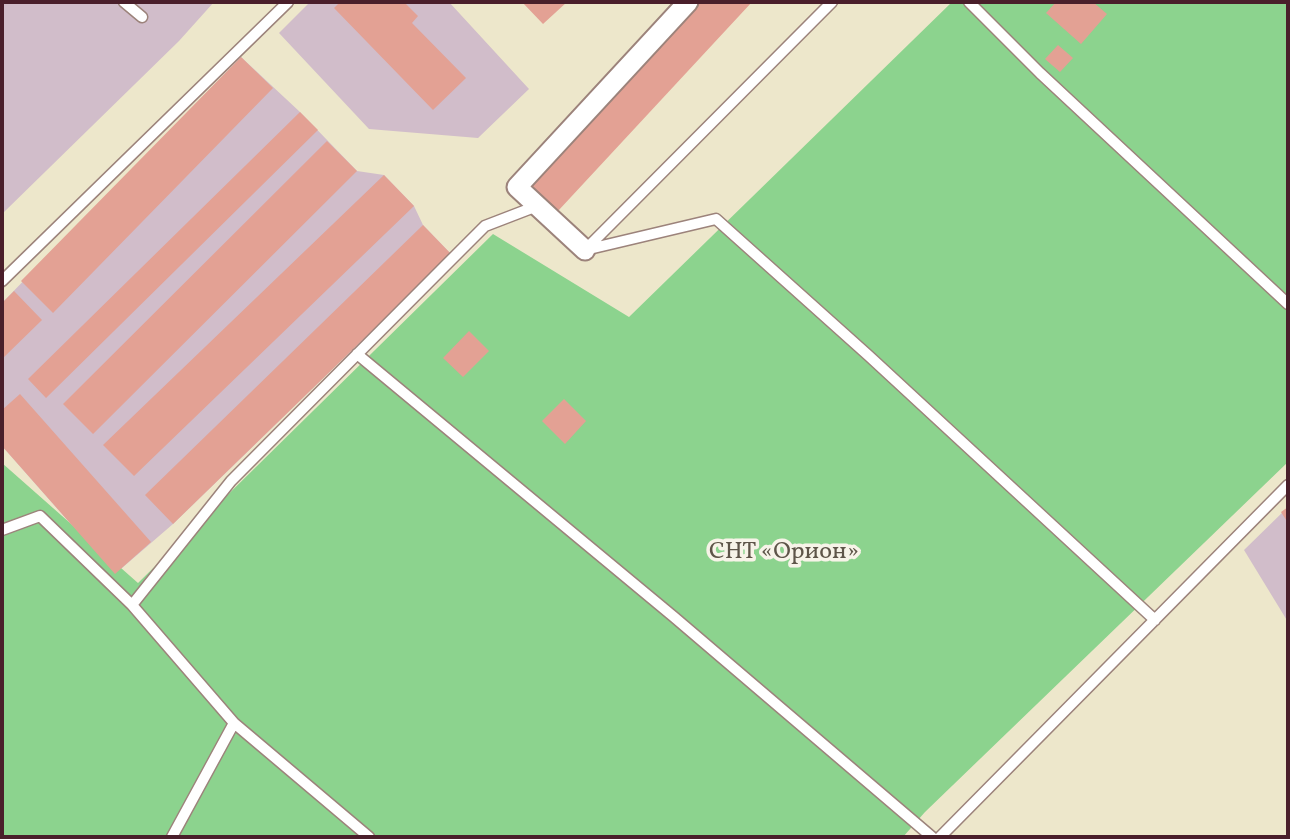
<!DOCTYPE html>
<html>
<head>
<meta charset="utf-8">
<style>
	body { margin:0 }
	#map { position:relative; width:1290px; height:839px; overflow:hidden; background:#ede7cb; font-family:Vollkorn,serif }
	canvas { display:block }
	.frame { position:absolute; inset:0; border:4px solid #4a1f2b; pointer-events:none }
</style>
</head>
<body>
<div id="map">
<canvas width="1290" height="839"></canvas>
<div class="frame"></div>
</div>
<script>
const ctx = document.querySelector('canvas').getContext('2d');
ctx.lineJoin = 'round';
function fill(path, color) { ctx.fillStyle = color; ctx.fill(path, 'evenodd'); }
const poly = rows => new Path2D(rows.map(r => 'M' + r).join(''));
function strokePath(path, color, width, dash) { ctx.strokeStyle = color; ctx.lineWidth = width; ctx.lineCap = dash ? 'butt' : 'round'; ctx.setLineDash(dash || []); ctx.stroke(path); }
function drawText(font, color, halo, rows, align = 'center') {
  ctx.font = font + ' Vollkorn,serif'; ctx.lineWidth = 7; ctx.setLineDash([]); ctx.textBaseline = 'middle'; ctx.strokeStyle = halo; ctx.fillStyle = color; for (const [text, x, y, turn = 0] of rows) {
    ctx.save(); ctx.translate(x, y); ctx.rotate((+turn || 0) * Math.PI / 180); ctx.textAlign = isNaN(turn) ? turn : align; if (halo) ctx.strokeText(text, 0, 0); ctx.fillText(text, 0, 0); ctx.restore();
  }
}
fill(poly([
	[2,2,214,2,179,41,2,214],
	[310,2,449,2,529,89,478,138,369,129,279,33],
	[241,57,300,112,357,171,384,175,414,206,423,225,451,254,173,524,115,574,2,446,2,303],
	[1288,507,1288,622,1244,550]
]), '#d1bdca');
fill(poly([
	[952,2,1288,2,1288,462,925,812,903,837,2,837,2,463,138,583,493,234,629,317]
]), '#8cd38e');
fill(poly([
	[340,2,404,2,418,16,412,23,466,78,433,110,334,8],
	[522,2,567,2,543,24],
	[699,2,752,2,558,211,529,185],
	[1056,2,1093,2,1107,14,1081,44,1046,13],
	[1058,45,1073,58,1060,72,1045,59],
	[241,57,273,88,53,313,21,281],
	[300,112,318,130,46,398,28,379],
	[327,141,357,171,93,434,63,404],
	[384,175,414,206,134,476,103,445],
	[423,225,451,254,173,524,145,495],
	[14,291,42,320,2,359,2,303],
	[469,331,489,351,463,377,443,358],
	[20,394,151,542,115,574,2,446,2,410],
	[564,399,586,421,565,444,542,421],
	[1288,507,1288,523,1281,512]
]), '#e3a194');
const lane = poly([
	[124,2,142,17],
	[969,2,1040,73,1288,304],
	[586,249,832,2],
	[585,250,716,219,869,356,1155,620],
	[2,281,288,2],
	[357,354,674,617,932,837],
	[2,530,40,516,132,605],
	[234,723,369,837],
	[172,837,234,723,132,605,231,481,444,267,485,226,537,206],
	[940,837,1288,485]
]);
const street = poly([
	[585,250,517,187,688,2]
]);
strokePath(lane, '#9c837b', 13);
strokePath(street, '#9c837b', 23);
strokePath(lane, '#fff', 10);
strokePath(street, '#fff', 19);
drawText('24px', '#5e5549', '#f7f3e8', [
	["СНТ «Орион»",784,554]
]);
</script>
</body>
</html>
